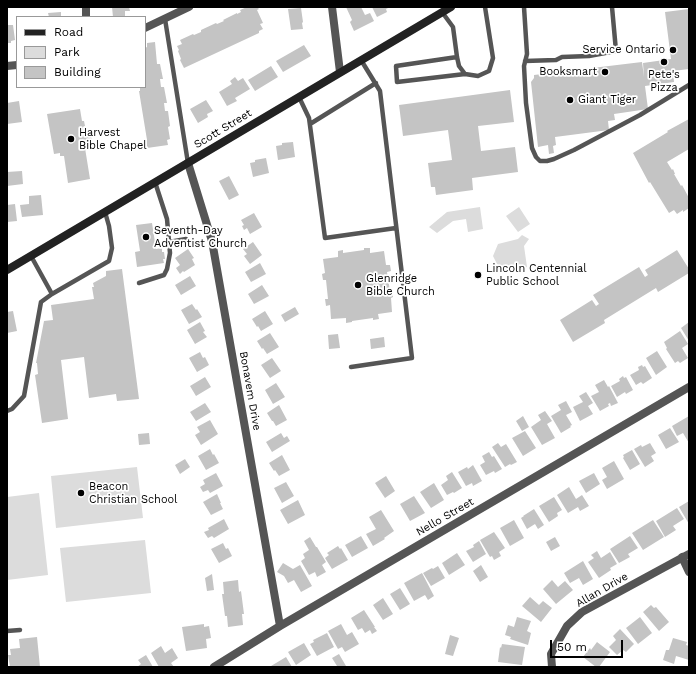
<!DOCTYPE html>
<html>
<head>
<meta charset="utf-8">
<style>
	body { margin:0 }
	#map { position:relative; width:696px; height:674px; overflow:hidden; background:#fff; font-family:"Work Sans",sans-serif }
	canvas { display:block }
	.frame { position:absolute; inset:0; border:8px solid #000; pointer-events:none }
	.legend { position:absolute; left:16px; top:16px; width:130px; height:72px; box-sizing:border-box; background:#fff; border:1px solid #999; margin:0; padding:5px 7px; list-style:none; font-size:12px; color:#000 }
	.legend li { display:flex; align-items:center; gap:8px; height:20px }
	.legend b { width:20px; border:1px solid #999 }
	.scale { position:absolute; left:550px; top:640px; width:73px; height:18px; box-sizing:border-box; border:2px solid #000; border-top:0; padding-left:5px; font-size:12px; line-height:14px; white-space:nowrap; color:#000; -webkit-text-stroke:3px #fff; paint-order:stroke }
</style>
</head>
<body>
<div id="map">
<canvas width="696" height="674"></canvas>
<div class="frame"></div>
<ul class="legend">
<li><b style="height:5px;background:#222"></b>Road</li>
<li><b style="height:11px;background:#dcdcdc"></b>Park</li>
<li><b style="height:11px;background:#c4c4c4"></b>Building</li>
</ul>
<div class="scale">50 m</div>
</div>
<script>
const ctx = document.querySelector('canvas').getContext('2d');
ctx.lineJoin = 'round';
function fill(path, color) { ctx.fillStyle = color; ctx.fill(path, 'evenodd'); }
const poly = rows => new Path2D(rows.map(r => 'M' + r).join(''));
function strokePath(path, color, width, dash) { ctx.strokeStyle = color; ctx.lineWidth = width; ctx.lineCap = dash ? 'butt' : 'round'; ctx.setLineDash(dash || []); ctx.stroke(path); }
function drawText(font, color, halo, rows, align = 'center') {
  ctx.font = font + ' "Work Sans",sans-serif'; ctx.lineWidth = 3.5; ctx.setLineDash([]); ctx.textBaseline = 'middle'; ctx.strokeStyle = halo; ctx.fillStyle = color; for (const [text, x, y, turn = 0] of rows) {
    ctx.save(); ctx.translate(x, y); ctx.rotate((+turn || 0) * Math.PI / 180); ctx.textAlign = isNaN(turn) ? turn : align; if (halo) ctx.strokeText(text, 0, 0); ctx.fillText(text, 0, 0); ctx.restore();
  }
}
fill(poly([
	[480,207,483,229,468,232,466,219,453,221,437,233,429,227,447,212],
	[519,207,530,224,518,232,506,216],
	[522,235,529,239,524,246,527,267,513,272,503,271,497,264,493,256,498,244,518,239],
	[137,467,143,518,56,528,51,476],
	[39,493,48,575,7,580,7,497],
	[145,540,151,593,66,602,60,548]
]), '#dcdcdc');
fill(poly([
	[112,7,129,7,130,11,125,11,125,17,113,17],
	[247,7,257,7,259,9,257,10,263,23,260,24,263,29,259,31,259,33,184,68,180,60,181,59,178,51,179,50,177,46,182,44,180,40,193,34,194,35,201,32,201,30,216,23,217,24,224,21,223,20,237,13,237,14,241,12,240,10],
	[346,7,361,7,365,15,370,13,374,21,354,31,350,22,352,20],
	[372,7,390,7,386,9,387,12,377,17],
	[301,8,303,22,302,23,303,29,291,30,288,9],
	[689,9,689,69,673,71,674,82,645,86,648,109,614,114,615,120,608,121,609,130,555,137,556,145,553,146,554,153,549,154,548,145,538,147,531,82,534,78,534,75,642,62,644,77,643,63,671,59,665,12],
	[61,12,61,17,49,17,48,13],
	[7,25,13,25,15,40,11,41,11,43,7,43],
	[155,42,157,64,160,64,163,79,160,79,161,87,164,87,167,103,164,103,165,111,168,111,170,126,168,127,170,139,167,140,168,145,147,148,146,140,147,140,139,91,140,91,140,87,145,87,145,48,147,47,147,43],
	[304,45,311,56,283,72,276,61],
	[271,66,278,77,255,91,248,80],
	[235,77,238,81,243,78,250,89,235,98,237,101,227,106,219,92,232,84,230,81],
	[510,90,514,122,478,126,481,151,515,147,518,172,472,178,473,190,436,195,435,187,431,187,428,163,452,160,448,130,403,136,399,105],
	[206,100,213,111,207,114,208,117,198,123,190,109],
	[19,101,22,122,7,124,7,103],
	[80,109,82,121,84,121,85,126,83,127,83,130,90,129,93,147,85,148,90,179,68,183,64,156,60,156,60,153,54,154,47,114],
	[689,119,689,149,667,162,672,170,673,169,675,174,674,174,681,186,682,185,689,198,689,208,683,212,683,210,677,214,674,210,669,213,650,182,649,183,633,153,668,132,667,131],
	[293,142,295,157,278,160,276,146,282,145,282,143],
	[266,158,269,173,253,177,250,163,255,162,255,160],
	[22,171,23,184,7,186,7,172],
	[229,176,239,195,229,200,219,181],
	[41,195,43,215,22,217,20,205,29,204,29,196],
	[15,204,17,221,7,222,7,205],
	[254,213,262,227,250,234,247,228,244,230,242,226,244,225,241,220],
	[152,223,156,249,162,248,162,252,164,252,165,259,163,259,164,263,137,267,135,252,140,251,136,225],
	[253,242,262,255,250,264,244,256,247,254,243,249],
	[364,248,370,248,370,253,384,251,386,265,390,265,391,271,387,272,390,291,393,291,393,297,391,298,392,312,378,314,379,319,373,320,373,318,352,321,352,322,346,323,346,318,331,319,330,305,326,306,325,299,328,299,326,280,323,280,322,274,325,273,323,259,338,257,338,251,343,250,343,253,364,250],
	[188,249,194,258,192,259,195,265,184,272,183,271,180,274,176,268,180,265,175,258],
	[677,250,689,269,689,273,658,292,656,288,604,320,605,323,573,342,560,320,592,300,596,306,599,304,593,295,639,267,645,277,648,275,645,270],
	[260,263,266,274,251,282,245,272],
	[122,269,139,399,117,401,116,394,89,398,84,357,61,360,68,419,42,423,35,375,38,374,37,363,36,363,44,321,53,320,51,305,94,299,92,287,94,287,93,283,106,276,106,271],
	[190,276,196,286,181,295,175,285],
	[262,285,269,296,254,304,248,294],
	[192,304,196,310,197,309,202,317,189,324,181,310],
	[295,307,299,314,285,322,281,315],
	[13,311,17,331,7,333,7,312],
	[265,311,273,324,261,331,258,326,257,327,252,319],
	[200,322,205,331,203,332,207,337,195,344,187,330],
	[689,322,689,341,681,328],
	[680,331,688,344,682,348,688,358,680,363,678,361,675,363,666,349,667,348,664,342],
	[270,333,279,347,267,354,263,348,262,349,257,341],
	[338,334,340,348,329,349,328,335],
	[384,337,385,347,371,349,370,339],
	[657,351,667,367,656,375,646,358],
	[200,352,203,358,205,357,209,365,197,372,189,358],
	[272,358,281,371,270,378,261,365],
	[642,365,643,367,645,366,652,378,643,384,641,382,636,385,630,375,639,370,638,367],
	[623,376,624,378,626,377,633,390,626,394,625,392,617,397,611,386,620,381,619,379],
	[205,377,211,387,196,396,190,386],
	[604,380,608,387,609,386,618,403,611,406,610,403,608,404,609,406,600,411,591,396,599,392,595,385],
	[276,383,285,397,273,404,265,390],
	[586,392,593,403,588,406,593,414,580,421,573,407,583,402,579,396],
	[566,401,572,412,566,415,572,425,570,426,571,427,561,433,551,416,561,410,558,405],
	[205,403,211,412,196,421,190,412],
	[279,405,287,420,276,426,273,421,272,421,267,413],
	[545,411,552,421,547,424,555,438,542,445,531,427,541,420,538,415],
	[523,416,529,427,522,431,516,421],
	[689,416,689,443,683,433,677,436,672,426],
	[210,420,218,434,201,445,195,435,200,432,197,427],
	[670,428,679,442,666,449,658,435],
	[525,431,536,448,523,456,512,438],
	[149,433,150,444,139,445,138,434],
	[281,433,284,438,287,436,290,441,272,452,266,442],
	[498,443,501,447,506,444,517,462,511,465,510,464,505,467,492,447],
	[650,443,656,453,651,456,654,461,645,467,634,449,641,445,642,447],
	[210,449,213,455,214,454,219,463,206,470,198,456],
	[632,450,640,464,630,470,623,458,624,457,623,455],
	[489,452,492,457,494,456,502,469,495,473,494,471,486,475,480,465,485,462,482,456],
	[282,455,290,470,279,476,275,470,274,471,269,463],
	[185,459,190,467,180,474,175,465],
	[614,461,624,479,607,489,602,480,607,477,602,468],
	[473,465,482,481,473,486,472,483,466,486,458,472,467,467,468,469],
	[452,472,462,488,454,493,453,492,447,495,441,485,448,480,446,476],
	[216,473,223,486,210,493,208,490,203,492,200,487,205,484,203,480],
	[594,473,600,484,586,493,579,481],
	[386,476,395,491,385,498,375,483],
	[286,482,294,496,282,503,274,488],
	[434,483,444,500,431,508,420,492],
	[569,487,576,499,582,495,589,506,580,511,578,507,568,513,557,495],
	[217,494,221,503,220,503,223,509,211,515,203,502],
	[414,496,425,513,410,521,400,504],
	[554,497,562,510,557,513,558,516,549,522,539,506],
	[298,500,305,515,288,524,280,510],
	[689,501,689,524,679,507],
	[677,508,684,519,673,526,676,530,665,537,656,521],
	[534,509,544,525,538,529,535,524,527,529,521,518,524,516,523,516],
	[381,510,394,531,384,538,385,539,373,546,366,534,376,529,369,517],
	[224,519,229,529,214,538,212,536,208,538,204,532,209,530,208,528],
	[514,520,524,538,510,546,500,528],
	[653,520,664,537,643,550,632,533],
	[494,532,505,548,499,552,501,556,494,560,492,556,490,557,480,540],
	[361,536,368,548,352,557,345,545],
	[630,536,638,548,628,554,630,557,619,563,610,549],
	[310,537,316,547,317,547,326,562,322,565,326,572,317,577,315,572,309,575,301,561,305,558,303,554,309,550,304,541],
	[555,537,560,546,551,551,546,542],
	[479,541,486,554,473,562,466,551,474,547,473,545],
	[223,543,226,549,228,548,232,556,219,563,211,549],
	[338,546,340,549,341,548,348,560,332,569,325,558,329,555,327,553],
	[597,551,601,558,610,552,617,564,610,568,611,570,599,578,588,562,594,558,591,555],
	[457,553,465,565,449,575,442,563],
	[583,561,593,579,583,585,579,578,570,583,564,573],
	[283,563,293,569,300,565,312,586,301,592,294,580,288,583,284,576,277,572],
	[481,565,488,577,480,582,473,571],
	[438,566,445,578,431,586,423,573,432,568,433,569],
	[422,573,434,596,428,600,425,595,414,601,404,583],
	[212,574,214,590,207,591,205,578],
	[238,580,239,592,241,591,244,614,242,614,243,625,228,627,227,616,225,616,222,594,224,594,223,582],
	[552,580,558,587,565,581,573,590,556,604,543,589],
	[400,588,410,604,400,610,390,594],
	[530,597,539,605,543,601,552,608,541,622,522,606],
	[383,598,393,614,383,620,373,605],
	[651,605,654,608,656,607,669,622,659,631,643,612],
	[364,610,375,627,374,627,377,631,372,634,370,630,365,633,362,628,358,630,351,618],
	[517,617,531,621,527,631,531,633,528,645,510,639,511,637,505,635,508,625,514,627],
	[640,617,652,633,638,644,626,628],
	[204,624,204,627,209,626,211,638,206,639,207,648,186,651,182,627],
	[341,624,347,635,352,632,359,644,345,652,342,647,338,649,328,631],
	[620,629,634,644,626,652,623,650,617,655,609,647,616,640,613,636],
	[327,633,334,647,317,656,310,644,314,642,313,640],
	[450,635,459,638,453,656,445,654],
	[37,637,40,667,10,667,8,655,11,655,10,649,20,648,19,639],
	[673,638,687,642,686,645,689,646,689,660,676,656,674,664,663,660,666,650,669,650],
	[597,642,610,652,599,667,596,667,583,657,590,648,591,650],
	[304,643,311,655,296,665,288,652],
	[502,644,525,647,522,665,498,662,500,647,501,648],
	[161,646,165,653,172,648,178,658,171,663,174,667,159,667,151,653],
	[339,654,346,666,345,667,339,667,338,666,337,666,332,658],
	[146,655,153,667,137,667,141,664,138,660],
	[286,657,292,667,272,667,271,666]
]), '#c4c4c4');
strokePath(poly([
	[524,7,527,54,524,66,526,103,532,148,536,157,540,161,547,161,554,159,574,150,640,115,689,85],
	[442,12,453,27,457,57,459,66,465,74,478,76,489,71,493,58,485,7],
	[165,19,188,163],
	[457,57,396,66,397,82,465,74],
	[525,61,556,60,562,57,589,56,616,51,612,7],
	[299,97,309,118,325,238,396,228],
	[310,124,376,83],
	[169,242,186,239],
	[139,283,164,275,167,269,170,253,167,219,155,182],
	[52,294,109,261,112,248,109,226,105,212],
	[351,367,412,358,380,91,361,60],
	[7,411,12,409,24,396,41,302,52,294,31,256],
	[7,631,20,630]
]), '#555', 4.5);
strokePath(poly([
	[86,7,86,17],
	[332,7,340,72],
	[145,28,189,7],
	[7,66,17,65],
	[188,163,212,241,280,626],
	[682,557,689,572],
	[214,667,280,626,689,387],
	[552,667,551,654,567,626,582,612,689,554]
]), '#555', 8);
strokePath(poly([
	[7,270,451,7]
]), '#222', 8);
for (const [x, y, r, color] of [
	[673,50,4,"#000"],
	[664,62,4,"#000"],
	[605,72,4,"#000"],
	[570,100,4,"#000"],
	[71,139,4,"#000"],
	[146,237,4,"#000"],
	[478,275,4,"#000"],
	[358,285,4,"#000"],
	[81,493,4,"#000"]
]) { const dot = new Path2D(); dot.arc(x, y, r, 0, 2 * Math.PI); ctx.fillStyle = color; ctx.fill(dot); strokePath(dot, '#fff', 1.5); }
drawText('11px', '#000', '#fff', [
	["Service Ontario",665,50,"right"],
	["Booksmart",597,72,"right"],
	["Pete's",664,75,"center"],
	["Pizza",664,88,"center"],
	["Giant Tiger",578,100],
	["Harvest",79,133],
	["Bible Chapel",79,146],
	["Seventh-Day",154,231],
	["Adventist Church",154,244],
	["Lincoln Centennial",486,269],
	["Public School",486,282],
	["Glenridge",366,279],
	["Bible Church",366,292],
	["Beacon",89,487],
	["Christian School",89,500]
], 'left');
drawText('11px', '#000', '#fff', [
	["Scott Street",223,129,-31],
	["Bonavem Drive",250,391,80],
	["Nello Street",445,517,-30],
	["Allan Drive",602,590,-30]
]);
</script>
</body>
</html>
